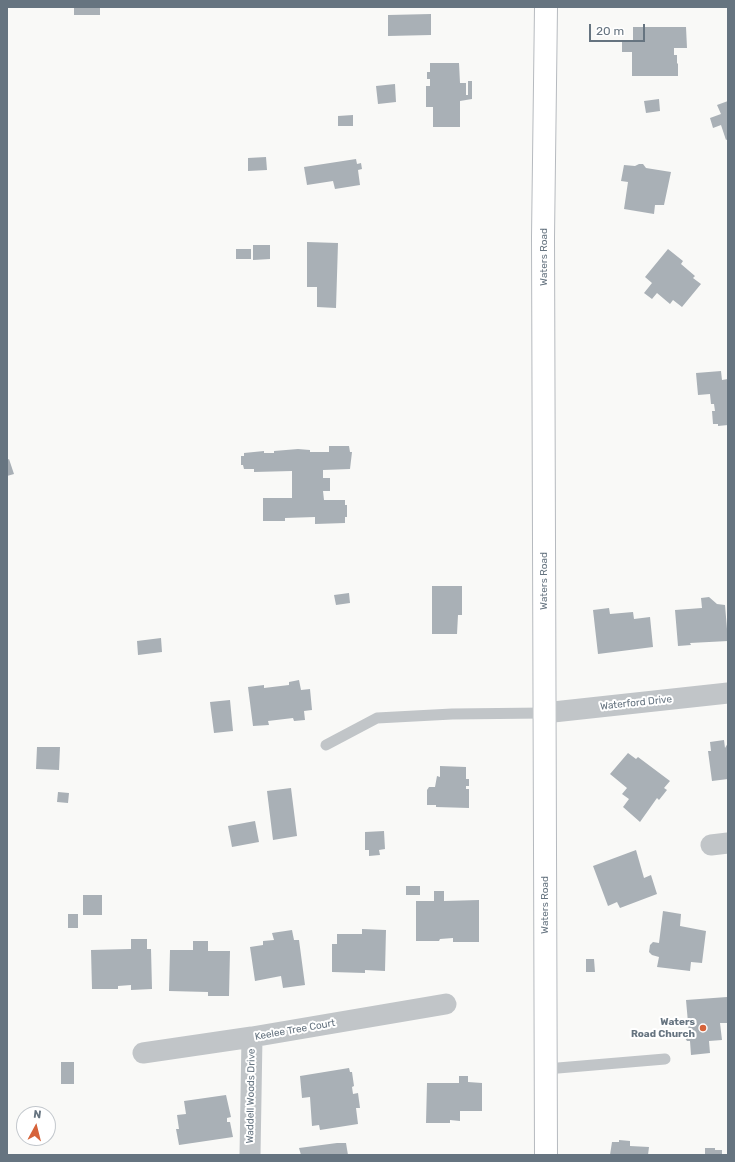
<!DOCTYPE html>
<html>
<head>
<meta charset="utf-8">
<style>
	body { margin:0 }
	#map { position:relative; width:735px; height:1162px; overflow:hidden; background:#f9f9f7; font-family:Rubik,sans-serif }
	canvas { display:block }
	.frame { position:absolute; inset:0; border:8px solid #667480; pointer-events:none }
	.north { position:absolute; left:16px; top:1106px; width:40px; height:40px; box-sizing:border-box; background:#fff; border:1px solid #c2c7cc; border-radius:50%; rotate:7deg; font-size:11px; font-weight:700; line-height:16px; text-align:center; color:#667480 }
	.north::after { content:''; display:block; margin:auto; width:14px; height:18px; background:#d6633a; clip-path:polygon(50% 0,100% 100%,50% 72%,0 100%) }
	.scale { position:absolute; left:589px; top:24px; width:56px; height:18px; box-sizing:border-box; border:2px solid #667480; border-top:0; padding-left:5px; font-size:12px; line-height:14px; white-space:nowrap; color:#667480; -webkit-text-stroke:3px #fff; paint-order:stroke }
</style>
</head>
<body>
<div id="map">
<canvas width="735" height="1162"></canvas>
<div class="frame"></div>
<div class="north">N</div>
<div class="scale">20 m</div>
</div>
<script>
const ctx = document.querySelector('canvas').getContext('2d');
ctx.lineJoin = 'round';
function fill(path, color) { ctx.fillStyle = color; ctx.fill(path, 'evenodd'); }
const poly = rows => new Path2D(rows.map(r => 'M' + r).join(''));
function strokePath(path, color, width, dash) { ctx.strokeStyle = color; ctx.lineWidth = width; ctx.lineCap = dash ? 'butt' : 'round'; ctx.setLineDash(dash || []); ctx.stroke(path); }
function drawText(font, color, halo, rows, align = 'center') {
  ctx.font = font + ' Rubik,sans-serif'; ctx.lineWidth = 4; ctx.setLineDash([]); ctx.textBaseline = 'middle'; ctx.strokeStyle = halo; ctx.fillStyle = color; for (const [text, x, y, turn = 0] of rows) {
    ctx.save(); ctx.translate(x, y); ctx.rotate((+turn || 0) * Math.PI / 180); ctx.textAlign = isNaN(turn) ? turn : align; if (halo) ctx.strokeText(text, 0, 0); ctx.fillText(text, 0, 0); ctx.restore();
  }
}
fill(poly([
	[74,7,100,7,100,15,74,15],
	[431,14,431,35,388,36,388,15],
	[633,27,686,27,687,48,674,48,674,55,677,55,677,64,678,63,678,76,632,76,632,52,622,52,622,42,633,42],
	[430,63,459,63,460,83,466,83,466,95,468,95,468,81,472,81,472,99,460,101,460,127,433,127,433,107,426,107,426,86,430,86,430,79,427,79,427,72,430,72],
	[395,84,396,102,378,104,376,86],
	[659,99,660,111,646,113,644,101],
	[728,101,728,139,726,140,721,125,713,128,710,118,721,114,717,105],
	[353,115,353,126,338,126,338,116],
	[266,157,267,170,248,171,248,158],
	[356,159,357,164,361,163,362,169,358,170,360,185,335,189,333,181,307,185,304,167],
	[639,164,643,164,646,168,671,172,664,205,655,205,654,214,624,209,628,182,621,181,624,165,635,166],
	[307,242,338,243,336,308,317,307,317,287,307,287],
	[253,245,270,245,270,259,253,260],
	[236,249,251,249,251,259,236,259],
	[668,249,683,261,681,264,695,276,693,278,701,284,682,307,673,300,670,304,657,293,652,299,644,293,652,283,645,277],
	[721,371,722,380,728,379,728,425,718,426,718,424,713,424,712,411,715,411,714,404,711,404,710,394,698,395,696,373],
	[329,446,349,446,350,452,352,452,350,469,323,470,323,478,330,478,330,491,323,491,324,500,345,500,345,505,347,505,347,517,345,517,345,523,315,524,315,517,285,518,285,521,263,521,263,498,292,498,292,471,254,472,254,469,244,469,243,465,241,465,241,456,244,456,244,453,264,451,264,453,274,453,274,451,298,449,310,450,310,452,329,452],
	[9,459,14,474,7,476,7,460],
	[432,586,462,586,462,615,458,615,457,634,432,634],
	[349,593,350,603,336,605,334,595],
	[709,597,717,604,725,605,728,641,690,643,691,645,678,646,675,610,702,608,701,598],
	[609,608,610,614,633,612,634,619,650,617,653,647,598,654,593,610],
	[161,638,162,652,138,655,137,641],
	[299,680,301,690,310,689,312,710,304,711,305,720,294,721,293,718,268,721,269,725,253,726,248,687,264,685,264,688,289,685,289,682],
	[230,700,233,731,214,733,210,702],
	[724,740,725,748,728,743,728,779,712,781,708,751,711,751,710,742],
	[37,747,60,747,59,770,36,769],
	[628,753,636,759,638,757,670,781,664,788,667,790,659,800,657,798,640,822,623,807,629,799,622,794,627,788,610,774],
	[440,766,466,767,466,779,469,779,469,786,466,786,466,789,469,789,469,808,436,807,436,805,427,805,427,790,429,787,435,787,437,776,440,777],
	[291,788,297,836,273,840,267,791],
	[58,792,69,793,68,803,57,802],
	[255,821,259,842,232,847,228,826],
	[384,831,385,849,379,850,380,855,369,856,369,850,365,850,365,832],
	[636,850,644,878,651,875,657,894,620,908,617,902,608,906,593,866],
	[406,886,420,886,420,895,406,895],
	[434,891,444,891,444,901,479,900,479,942,453,942,453,938,440,939,439,941,416,941,416,901,434,901],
	[83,895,102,895,102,915,83,915],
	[663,911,681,914,680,926,706,931,702,963,691,962,690,971,657,967,659,957,652,955,649,952,650,945,653,942,659,943],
	[68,914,78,914,78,928,68,928],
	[362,929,386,930,385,971,365,970,365,973,332,972,332,944,337,944,337,934,362,934],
	[292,930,294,940,299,940,305,985,283,988,281,976,255,981,250,947,263,945,263,941,274,940,272,933],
	[131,939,147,939,147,949,151,949,152,989,131,990,131,985,118,986,118,989,92,989,91,950,131,949],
	[193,941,208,941,208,951,230,951,229,996,208,996,208,992,169,991,170,950,193,950],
	[586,959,594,959,595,972,586,972],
	[727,997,728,1023,720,1023,722,1040,709,1041,710,1053,691,1055,690,1041,687,1041,685,1038,686,1034,689,1034,686,1000],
	[61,1062,74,1062,74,1084,61,1084],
	[349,1068,350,1072,352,1072,354,1086,352,1087,353,1094,358,1093,360,1108,356,1108,358,1124,320,1130,319,1125,312,1126,310,1097,302,1098,300,1076],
	[459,1076,468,1076,468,1082,482,1083,482,1111,460,1111,460,1121,450,1120,450,1123,426,1123,427,1083,459,1083],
	[226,1095,231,1117,227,1118,227,1122,230,1122,233,1137,179,1145,176,1129,179,1129,177,1115,186,1114,184,1101],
	[619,1140,630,1141,630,1146,649,1147,648,1155,610,1155,612,1142,619,1142],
	[337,1143,346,1143,348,1155,301,1155,299,1148],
	[705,1148,715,1148,715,1150,722,1150,722,1155,705,1155]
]), '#a9b0b6');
const secondary = poly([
	[546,7,543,237,546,1155]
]);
strokePath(secondary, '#b6babf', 24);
strokePath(poly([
	[326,745,377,718,452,714,544,713],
	[546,1069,665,1059]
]), '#c1c5c8', 11);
strokePath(poly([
	[544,713,728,693],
	[711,845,728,843],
	[143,1053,252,1037,446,1004],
	[250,1155,252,1037]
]), '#c1c5c8', 21);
strokePath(secondary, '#fff', 22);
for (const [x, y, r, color] of [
	[703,1028,4,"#d6633a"]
]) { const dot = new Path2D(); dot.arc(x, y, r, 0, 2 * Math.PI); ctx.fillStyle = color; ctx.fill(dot); strokePath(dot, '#fff', 1.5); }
drawText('10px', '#667480', '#fff', [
	["Waters Road",544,257,-90],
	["Waters Road",544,581,-90],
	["Waterford Drive",636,703,-6],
	["Waters Road",545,905,-90],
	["Keelee Tree Court",295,1030,-10],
	["Waddell Woods Drive",251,1096,-89]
]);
drawText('bold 10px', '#667480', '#fff', [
	["Waters",695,1022],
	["Road Church",695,1034]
], 'right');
</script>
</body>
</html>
